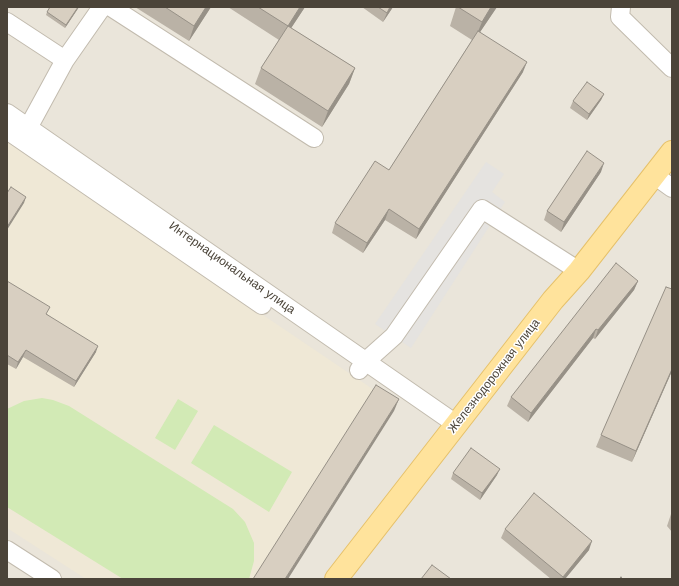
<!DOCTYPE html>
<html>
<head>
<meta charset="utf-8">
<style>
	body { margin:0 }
	#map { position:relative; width:679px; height:586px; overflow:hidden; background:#f6f3ec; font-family:"Work Sans",sans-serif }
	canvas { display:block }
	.frame { position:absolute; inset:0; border:8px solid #4b4439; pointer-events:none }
</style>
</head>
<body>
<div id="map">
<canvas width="679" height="586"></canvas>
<div class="frame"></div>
</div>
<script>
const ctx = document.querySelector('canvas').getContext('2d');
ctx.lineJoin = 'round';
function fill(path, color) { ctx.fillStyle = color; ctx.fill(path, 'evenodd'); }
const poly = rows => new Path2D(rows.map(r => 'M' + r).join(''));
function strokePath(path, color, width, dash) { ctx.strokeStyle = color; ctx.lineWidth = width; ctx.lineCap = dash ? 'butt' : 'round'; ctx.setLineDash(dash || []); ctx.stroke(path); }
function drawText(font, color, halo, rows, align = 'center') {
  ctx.font = font + ' "Work Sans",sans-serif'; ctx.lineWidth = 3; ctx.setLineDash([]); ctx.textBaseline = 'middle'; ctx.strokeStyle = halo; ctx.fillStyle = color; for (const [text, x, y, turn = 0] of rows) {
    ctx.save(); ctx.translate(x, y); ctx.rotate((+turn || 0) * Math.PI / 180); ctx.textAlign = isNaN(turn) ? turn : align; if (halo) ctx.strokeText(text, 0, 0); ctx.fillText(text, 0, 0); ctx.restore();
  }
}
fill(poly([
	[7,7,672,7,672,579,7,579]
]), '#eae5da');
fill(poly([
	[7,142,380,394,269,579,86,579,7,528]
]), '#efe8d6');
fill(poly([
	[42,398,53,400,69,406,233,509,245,522,254,543,254,561,249,579,123,579,7,507,7,409,24,401],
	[178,399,198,411,175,450,155,438],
	[214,425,292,472,269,512,191,463]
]), '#d2eab5');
fill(poly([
	[486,162,504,174,492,192,505,202,411,348,375,324]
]), '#e5e3e0');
const minor = poly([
	[111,7,314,138],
	[621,7,620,17,672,68],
	[7,22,65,60],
	[7,113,456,424],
	[28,128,65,60,102,7],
	[7,130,262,305],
	[654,175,672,188],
	[359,370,366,361,394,336,482,209,579,271],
	[7,550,52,579]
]);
const major = poly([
	[336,579,553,300,579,271,672,152]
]);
strokePath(minor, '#c2bbae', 20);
strokePath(major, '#e6c16a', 24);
strokePath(minor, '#fff', 18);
strokePath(major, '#ffe39c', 22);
fill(poly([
	[50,7,79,7,65,28,46,15,47,12],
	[135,7,211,7,189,41],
	[228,7,305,7,291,28,355,68,349,84,322,127,255,84,261,68,279,40],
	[362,7,393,7,383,22],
	[456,7,497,7,480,32,523,72,416,239,385,220,363,253,332,233,335,223,389,170,472,40,450,26],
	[604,94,601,100,587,120,570,108,573,101],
	[601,172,561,232,544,220,547,211],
	[7,281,47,314,96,352,74,387,23,357,16,369,7,364],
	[638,281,634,290,595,339,593,338,528,422,507,406,511,397],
	[672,289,672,371,632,462,596,447,601,435],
	[453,473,497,475,480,500,451,479],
	[671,514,672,514,672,532,667,526],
	[505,529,589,550,565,579,551,579,501,538]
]), '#bab2a6');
fill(poly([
	[78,7,79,7,65,28,66,25],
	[206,7,211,7,189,41,194,26],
	[300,7,305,7,282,42,288,26],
	[390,7,393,7,383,22,387,13],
	[491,7,497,7,474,41,482,22],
	[527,62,523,72,416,239,419,229],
	[355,68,349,84,322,127,328,111],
	[604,94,601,100,587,120,589,114],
	[604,163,601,172,561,232,564,222],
	[26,197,24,203,7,230,7,227],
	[389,209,385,220,363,253,367,243],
	[638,281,634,290,595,339,598,330],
	[596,329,593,338,528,422,531,413],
	[98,346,96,352,74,387,76,381],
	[26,350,23,357,16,369,18,362],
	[672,369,672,371,632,462,636,451],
	[399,399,394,411,288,579,285,579],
	[500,469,497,475,480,500,482,493],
	[592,541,589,550,565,579,562,579,563,577]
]), '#979187');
const building = poly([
	[50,7,78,7,66,25,47,12,50,7],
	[165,7,206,7,194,26,165,7],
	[258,7,300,7,288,26,258,7],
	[378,7,390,7,387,13,378,7],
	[458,7,491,7,482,22,458,7],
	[288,26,355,68,328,111,261,68,288,26],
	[478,31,527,62,419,229,389,209,367,243,335,223,375,161,389,170,478,31],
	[587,82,604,94,589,114,573,101,587,82],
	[587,151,604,163,564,222,547,211,587,151],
	[11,187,26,197,7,227,7,193,11,187],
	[616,263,638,281,598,330,596,329,531,413,511,397,616,263],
	[7,281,50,307,46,314,98,346,76,381,26,350,18,362,7,355,7,281],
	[666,287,672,289,672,369,636,451,601,435,666,287],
	[376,385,399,399,285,579,253,579,376,385],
	[471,448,500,469,482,493,453,473,471,448],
	[534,493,592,541,563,577,505,529,534,493],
	[432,565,451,579,421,579,432,565],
	[621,577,623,579,619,579,621,577]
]);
fill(building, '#d8cfc1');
strokePath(building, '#979187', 1);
drawText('12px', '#4b4439', '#fff', [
	["Интернациональная улица",232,268,35],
	["Железнодорожная улица",494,376,-52]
]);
</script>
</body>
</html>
